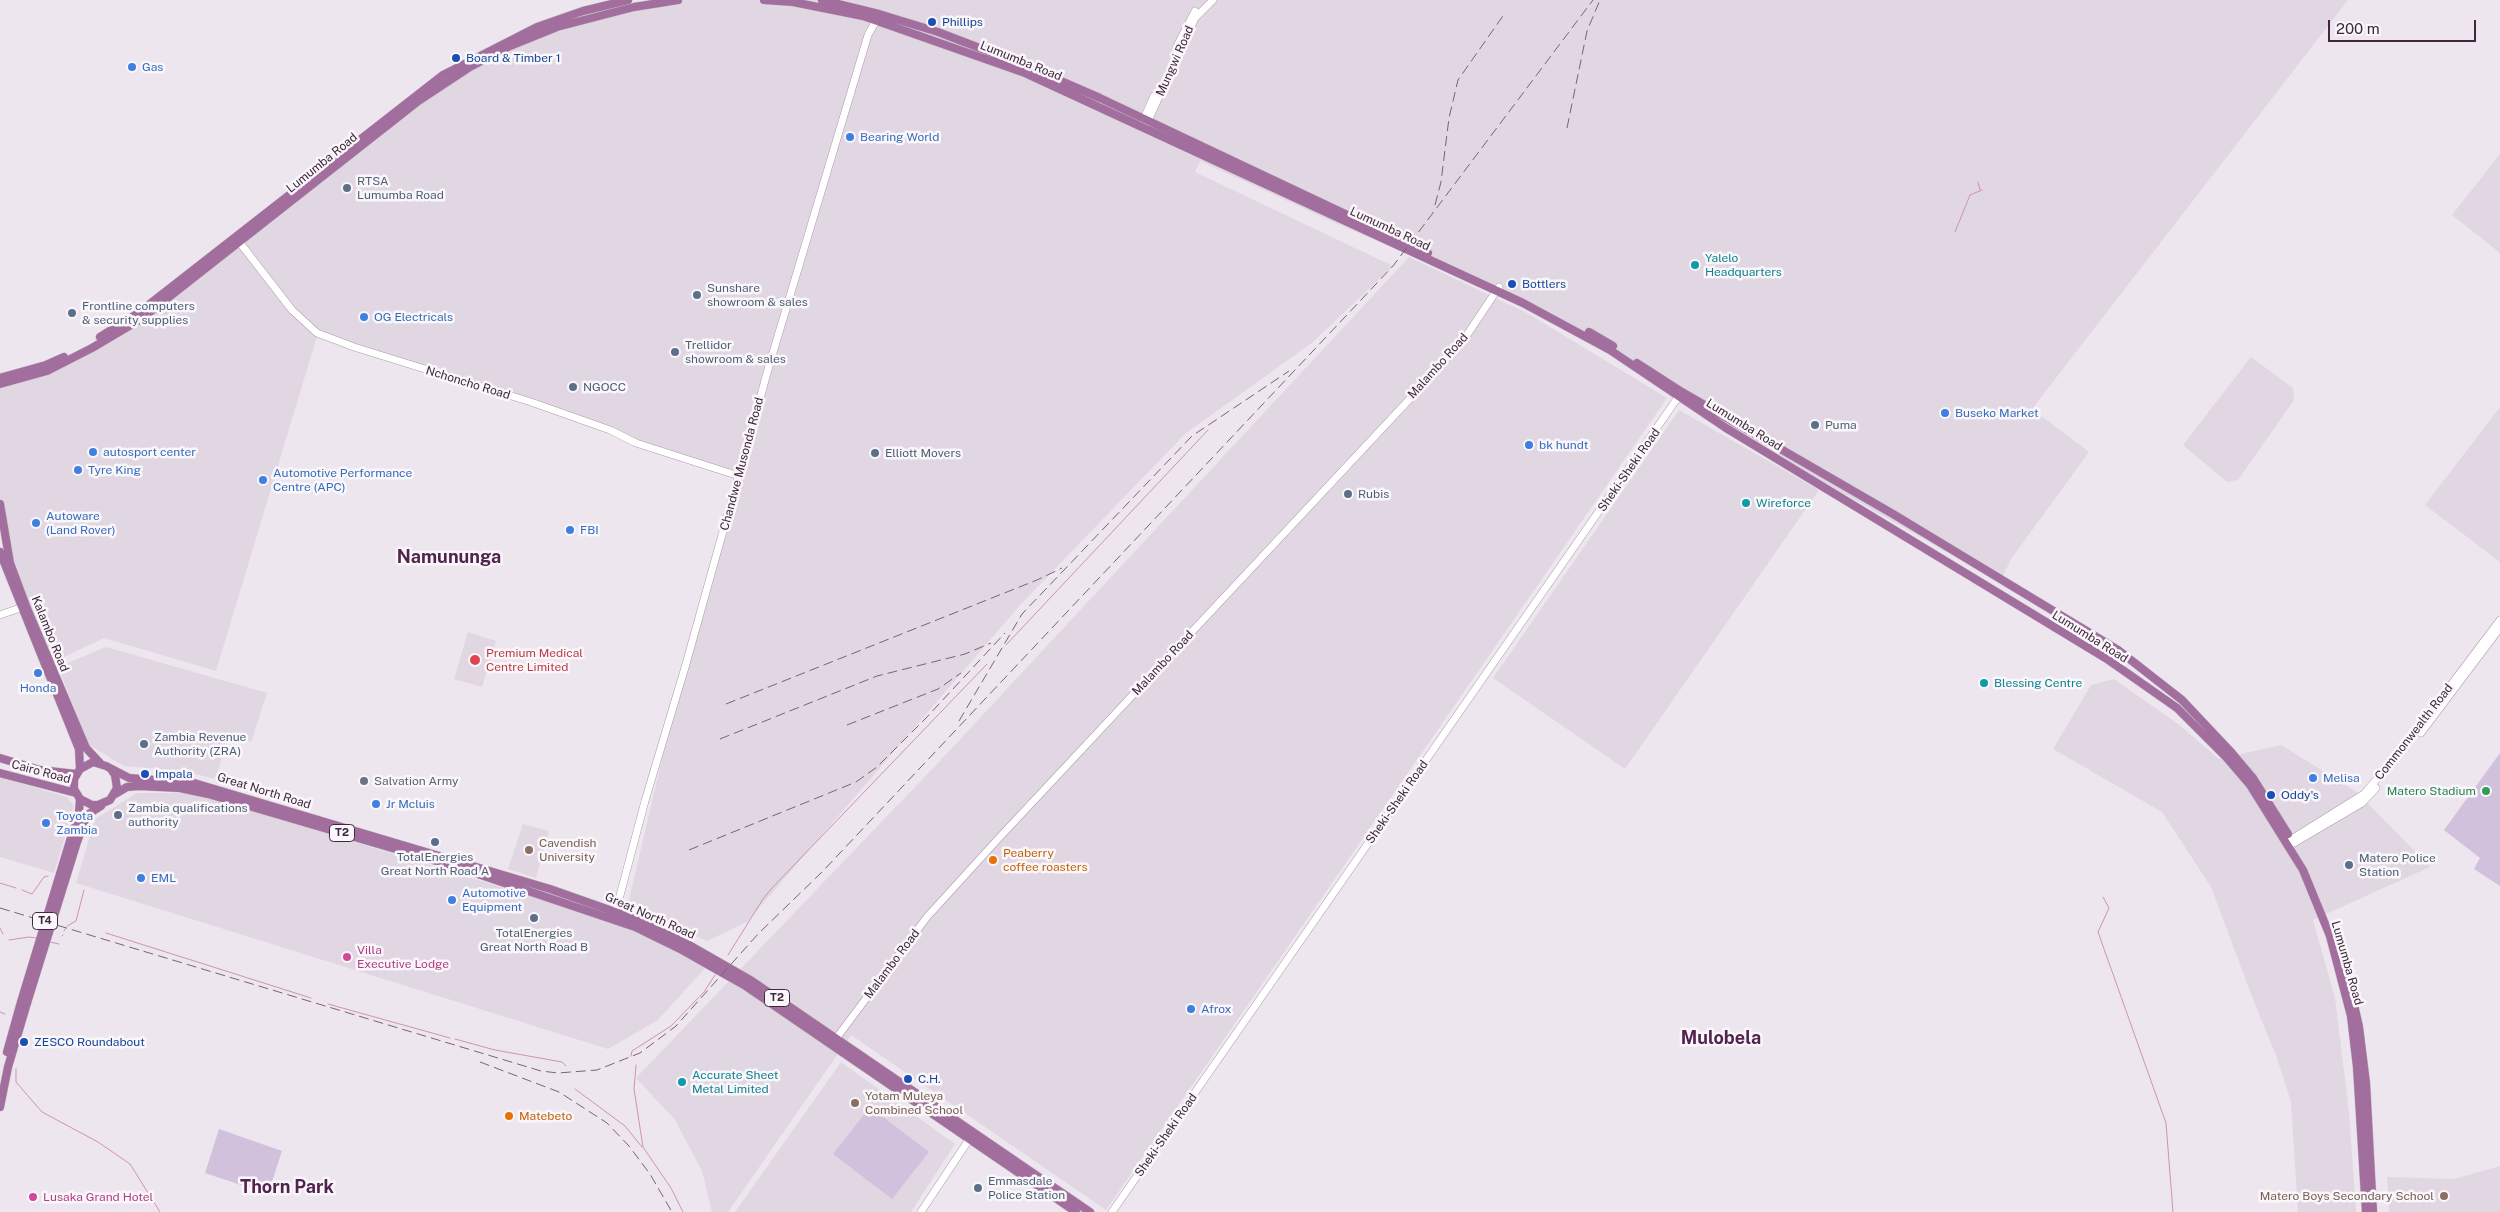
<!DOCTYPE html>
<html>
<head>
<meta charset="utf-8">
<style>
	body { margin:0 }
	#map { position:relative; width:2500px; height:1212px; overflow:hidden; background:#ede6ee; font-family:"Public Sans",sans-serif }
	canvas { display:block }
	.scale { position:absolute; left:2328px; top:20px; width:148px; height:22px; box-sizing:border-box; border:2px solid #40263f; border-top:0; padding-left:6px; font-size:15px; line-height:18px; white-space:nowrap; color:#40263f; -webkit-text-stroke:4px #faf7fa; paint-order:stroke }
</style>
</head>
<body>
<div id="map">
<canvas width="2500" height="1212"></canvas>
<div class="scale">200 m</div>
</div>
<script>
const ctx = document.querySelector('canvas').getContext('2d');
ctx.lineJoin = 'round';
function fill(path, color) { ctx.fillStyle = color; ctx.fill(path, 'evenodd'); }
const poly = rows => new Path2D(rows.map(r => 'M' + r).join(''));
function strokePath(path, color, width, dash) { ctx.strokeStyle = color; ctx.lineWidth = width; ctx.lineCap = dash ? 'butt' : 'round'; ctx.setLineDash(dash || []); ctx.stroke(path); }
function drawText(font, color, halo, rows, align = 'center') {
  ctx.font = font + ' "Public Sans",sans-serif'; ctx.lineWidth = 5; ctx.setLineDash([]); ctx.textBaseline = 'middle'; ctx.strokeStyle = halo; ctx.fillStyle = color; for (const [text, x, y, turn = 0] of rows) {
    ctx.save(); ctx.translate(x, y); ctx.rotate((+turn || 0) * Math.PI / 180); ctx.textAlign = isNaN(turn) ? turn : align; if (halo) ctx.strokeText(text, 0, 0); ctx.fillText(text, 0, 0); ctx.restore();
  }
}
fill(poly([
	[684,0,2348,0,2032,409,2089,452,2011,559,2000,582,1717,422,1603,346,1490,290,1340,225,1200,161,1195,172,1393,266,1313,342,1185,434,1021,604,747,922,707,941,627,908,684,665,737,475,318,333,216,671,104,638,47,665,6,565,0,503,0,388,46,371,92,349,403,113,492,56,559,27,658,2],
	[2500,154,2500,253,2452,215],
	[1409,257,1527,313,1667,398,1106,1210,851,1035,728,1212,712,1212,702,1171,675,1120,636,1078,936,765],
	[2251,357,2293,388,2294,400,2238,480,2227,482,2183,445],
	[2500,407,2500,562,2425,505],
	[1679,410,1819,490,1625,769,1493,678],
	[468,632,496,641,482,687,454,679],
	[106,647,267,693,251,742,229,736,215,779,184,771,124,766,89,745,58,667],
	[2114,679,2178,724,2219,759,2281,745,2357,792,2430,867,2313,920,2335,998,2349,1112,2356,1212,2298,1212,2291,1102,2277,1058,2251,994,2211,887,2162,812,2053,749,2091,685],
	[0,777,67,797,74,806,54,873,0,857],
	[137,793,185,793,238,806,618,923,708,965,658,1020,608,1049,76,883,95,819],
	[523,824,549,831,536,878,508,869],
	[841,1062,955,1144,911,1212,735,1212],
	[2500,1166,2500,1212,2389,1212,2387,1177,2454,1179]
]), '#e1d7e2');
fill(poly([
	[2500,753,2500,886,2474,869,2480,858,2444,830],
	[870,1107,929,1152,892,1199,833,1154],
	[219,1129,282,1151,268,1194,205,1173]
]), '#d1c1dd');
strokePath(poly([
	[1978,182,1980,190],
	[1955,232,1970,195,1982,190],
	[1006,645,1208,430],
	[0,883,16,888],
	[22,890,32,894,44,877,48,876],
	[2103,897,2109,908,2098,932,2166,1123,2173,1212],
	[67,926,76,921,84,890],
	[0,928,3,934],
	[64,931,65,929],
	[106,933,311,998],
	[62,936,63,935],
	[9,940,29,937,36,938],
	[50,942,59,944],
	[728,955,763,899,772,888,987,664],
	[328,1004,450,1038],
	[0,1012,5,1014],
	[455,1039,495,1050,562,1062,566,1066],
	[631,1056,632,1051,671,1026,704,992,715,975],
	[636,1065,634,1089,643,1147,671,1188,683,1212],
	[16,1069,16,1082,42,1112,98,1142,130,1164,160,1212],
	[575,1089,625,1126,642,1147]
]), '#cf92b3', 1);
const secondary = poly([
	[1176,48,1195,11],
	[1142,123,1154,96],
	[1146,125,1195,18,1213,0],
	[237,239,292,310,317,333,354,347,531,402,610,430,636,443,739,476],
	[0,615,26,606],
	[2421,733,2500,628],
	[2287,842,2364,794,2404,747,2500,620],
	[2294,843,2362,803,2376,788],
	[614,918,645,801,686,664,769,366,868,35,878,17],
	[832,1044,927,917,998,839,1435,372,1469,332,1499,287],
	[921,1212,972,1135],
	[1112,1212,1681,393]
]);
const primary = poly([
	[764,0,793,2,863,16,1025,73,1523,303,1610,350,1726,428,2107,659,2177,708,2226,757,2250,785,2303,870,2330,936,2351,1016,2357,1067,2366,1212],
	[822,0,879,14,938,32,1024,65,1100,98,1428,253],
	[1589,332,1613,346],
	[100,337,137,314,443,75,537,27,583,11,628,0],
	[1637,363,1682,392,1893,514,2118,650,2182,700,2231,752,2253,778,2288,834],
	[0,378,46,365,64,357],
	[0,384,47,371,92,348,141,319,417,102,470,67,510,46,557,27,634,7,678,0],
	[0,504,10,563,26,606,86,748,100,763],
	[0,552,79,749,80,769],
	[0,758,40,770,76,774],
	[111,769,115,775,117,788,110,800,98,805,92,805,80,799,74,789,74,779,80,769,93,762,106,766,129,778,194,783,550,889,638,920,689,945,752,981,1090,1212],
	[0,773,76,793],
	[115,794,127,787,139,786,180,788,208,794,460,868,635,927,682,950,744,985,1076,1212],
	[70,841,79,812,80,799],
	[77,842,87,815,101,806],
	[2348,978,2359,1027,2366,1083,2373,1212],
	[7,1052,21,1002],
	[0,1107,8,1067,27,1003]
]);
strokePath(secondary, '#ad99ae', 8);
strokePath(primary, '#cac2c9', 9);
strokePath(secondary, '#fff', 7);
strokePath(primary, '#a16e9e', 8);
strokePath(poly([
	[1567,128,1587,31,1600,0],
	[1435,205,1441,182,1449,118,1458,80,1505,13],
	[726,704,1037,580,1062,568],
	[959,721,1022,614,1192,436,1289,371],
	[847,725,938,689,961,673],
	[720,739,877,676,965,654,991,643],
	[689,850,856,782,877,767,926,718,1005,633],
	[0,908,541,1071,558,1073,597,1070,640,1053,676,1026,758,934,823,871,1393,266,1593,0],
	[480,1062,559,1092,607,1123,629,1146,650,1174,672,1212]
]), '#7b617a', 1, [10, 5]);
const primaryBridge = poly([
	[21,1002,70,841],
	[27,1003,77,842]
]);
strokePath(primaryBridge, '#cac2c9', 9, []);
strokePath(primaryBridge, '#a16e9e', 8);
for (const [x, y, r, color] of [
	[932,22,5,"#1a4fb4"],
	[456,58,5,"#1a4fb4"],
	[132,67,5,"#3f7fe0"],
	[850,137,5,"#3f7fe0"],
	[347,188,5,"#5c6f8a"],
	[1695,265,5,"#0f9aa8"],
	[1512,284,5,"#1a4fb4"],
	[697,295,5,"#5c6f8a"],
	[72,313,5,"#5c6f8a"],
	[364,317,5,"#3f7fe0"],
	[675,352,5,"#5c6f8a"],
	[573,387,5,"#5c6f8a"],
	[1945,413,5,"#3f7fe0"],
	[1815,425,5,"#5c6f8a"],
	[1529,445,5,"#3f7fe0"],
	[93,452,5,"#3f7fe0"],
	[875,453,5,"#5c6f8a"],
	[78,470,5,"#3f7fe0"],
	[263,480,5,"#3f7fe0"],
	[1348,494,5,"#5c6f8a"],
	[1746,503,5,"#0f9aa8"],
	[36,523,5,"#3f7fe0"],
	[570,530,5,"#3f7fe0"],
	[475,660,6,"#e0444e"],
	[38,673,5,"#3f7fe0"],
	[1984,683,5,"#0f9aa8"],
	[144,744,5,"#5c6f8a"],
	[145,774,5,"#1a4fb4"],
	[2313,778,5,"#3f7fe0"],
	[364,781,5,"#6b7280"],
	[2486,791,5,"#2e9e5b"],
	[2271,795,5,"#1a4fb4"],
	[376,804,5,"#3f7fe0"],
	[118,815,5,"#5c6f8a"],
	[46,823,5,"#3f7fe0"],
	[435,842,5,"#5c6f8a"],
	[529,850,5,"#8d6e63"],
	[993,860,5,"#e8710a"],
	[2349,865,5,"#5c6f8a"],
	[141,878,5,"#3f7fe0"],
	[452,900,5,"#3f7fe0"],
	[534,918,5,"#5c6f8a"],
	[347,957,5,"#d1479c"],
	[1191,1009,5,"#3f7fe0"],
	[24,1042,5,"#1a4fb4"],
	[908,1079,5,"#1a4fb4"],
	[682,1082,5,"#0f9aa8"],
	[855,1103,5,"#8d6e63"],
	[509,1116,5,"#e8710a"],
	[978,1188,5,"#5c6f8a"],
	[2444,1196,5,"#8d6e63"],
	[33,1197,5,"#d1479c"]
]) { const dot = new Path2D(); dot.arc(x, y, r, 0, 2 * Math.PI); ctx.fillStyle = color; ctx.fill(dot); strokePath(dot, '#faf7fa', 2); }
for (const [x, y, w] of [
	[342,833,25],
	[45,921,25],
	[777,998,25]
]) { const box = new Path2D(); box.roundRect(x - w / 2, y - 8.5, w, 17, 4); ctx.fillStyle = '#faf7fa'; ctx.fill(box); strokePath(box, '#40263f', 1); }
drawText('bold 11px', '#40263f', null, [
	["T2",342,833],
	["T4",45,921],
	["T2",777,998]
]);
drawText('12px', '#164399', '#faf7fa', [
	["Phillips",942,22],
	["Board & Timber 1",466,58],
	["Bottlers",1522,284],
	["Impala",155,774],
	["Oddy's",2281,795],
	["ZESCO Roundabout",34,1042],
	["C.H.",918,1079]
], 'left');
drawText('12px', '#40263f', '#faf7fa', [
	["Lumumba Road",1021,61,22],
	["Mungwi Road",1175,61,-66],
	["Lumumba Road",322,163,-39],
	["Lumumba Road",1390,229,25],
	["Malambo Road",1438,366,-48],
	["Nchoncho Road",468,383,17],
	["Lumumba Road",1744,425,32],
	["Chandwe Musonda Road",742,464,-75],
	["Sheki-Sheki Road",1629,470,-55],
	["Kalambo Road",50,634,68],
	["Lumumba Road",2090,637,32],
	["Malambo Road",1163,663,-47],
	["Commonwealth Road",2414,732,-52],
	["Cairo Road",41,772,15],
	["Great North Road",264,791,17],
	["Sheki-Sheki Road",1397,802,-55],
	["Great North Road",650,916,24],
	["Lumumba Road",2347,963,74],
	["Malambo Road",892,964,-53],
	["Sheki-Sheki Road",1166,1135,-55]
]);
drawText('12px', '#366cbe', '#faf7fa', [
	["Gas",142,67],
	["Bearing World",860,137],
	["OG Electricals",374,317],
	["Buseko Market",1955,413],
	["bk hundt",1539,445],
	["autosport center",103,452],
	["Tyre King",88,470],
	["Automotive Performance",273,473],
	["Centre (APC)",273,487],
	["Autoware",46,516],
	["(Land Rover)",46,530],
	["FBI",580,530],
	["Honda",38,688,"center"],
	["Melisa",2323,778],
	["Jr Mcluis",386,804],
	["Toyota",56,816],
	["Zambia",56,830],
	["EML",151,878],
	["Automotive",462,893],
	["Equipment",462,907],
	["Afrox",1201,1009]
], 'left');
drawText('12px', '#4e5e75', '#faf7fa', [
	["RTSA",357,181],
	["Lumumba Road",357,195],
	["Sunshare",707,288],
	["showroom & sales",707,302],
	["Frontline computers",82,306],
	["& security supplies",82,320],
	["Trellidor",685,345],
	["showroom & sales",685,359],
	["NGOCC",583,387],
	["Puma",1825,425],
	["Elliott Movers",885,453],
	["Rubis",1358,494],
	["Zambia Revenue",154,737],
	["Authority (ZRA)",154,751],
	["Zambia qualifications",128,808],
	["authority",128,822],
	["TotalEnergies",435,857,"center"],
	["Great North Road A",435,871,"center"],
	["Matero Police",2359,858],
	["Station",2359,872],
	["TotalEnergies",534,933,"center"],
	["Great North Road B",534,947,"center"],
	["Emmasdale",988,1181],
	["Police Station",988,1195]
], 'left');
drawText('12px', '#0d838f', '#faf7fa', [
	["Yalelo",1705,258],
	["Headquarters",1705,272],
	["Wireforce",1756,503],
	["Blessing Centre",1994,683],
	["Accurate Sheet",692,1075],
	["Metal Limited",692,1089]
], 'left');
drawText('12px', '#be3a42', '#faf7fa', [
	["Premium Medical",486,653],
	["Centre Limited",486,667]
], 'left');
drawText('12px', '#5b616d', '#faf7fa', [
	["Salvation Army",374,781]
], 'left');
drawText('12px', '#27864d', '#faf7fa', [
	["Matero Stadium",2476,791]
], 'right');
drawText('12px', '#785e54', '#faf7fa', [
	["Cavendish",539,843],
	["University",539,857],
	["Yotam Muleya",865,1096],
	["Combined School",865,1110],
	["Matero Boys Secondary School",2434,1196,"right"]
], 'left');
drawText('12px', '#c56008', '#faf7fa', [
	["Peaberry",1003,853],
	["coffee roasters",1003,867],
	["Matebeto",519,1116]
], 'left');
drawText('12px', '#b23c85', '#faf7fa', [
	["Villa",357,950],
	["Executive Lodge",357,964],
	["Lusaka Grand Hotel",43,1197]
], 'left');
drawText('bold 18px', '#51234e', '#faf7fa', [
	["Namununga",449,557],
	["Mulobela",1721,1038],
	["Thorn Park",287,1187]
]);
</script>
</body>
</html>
